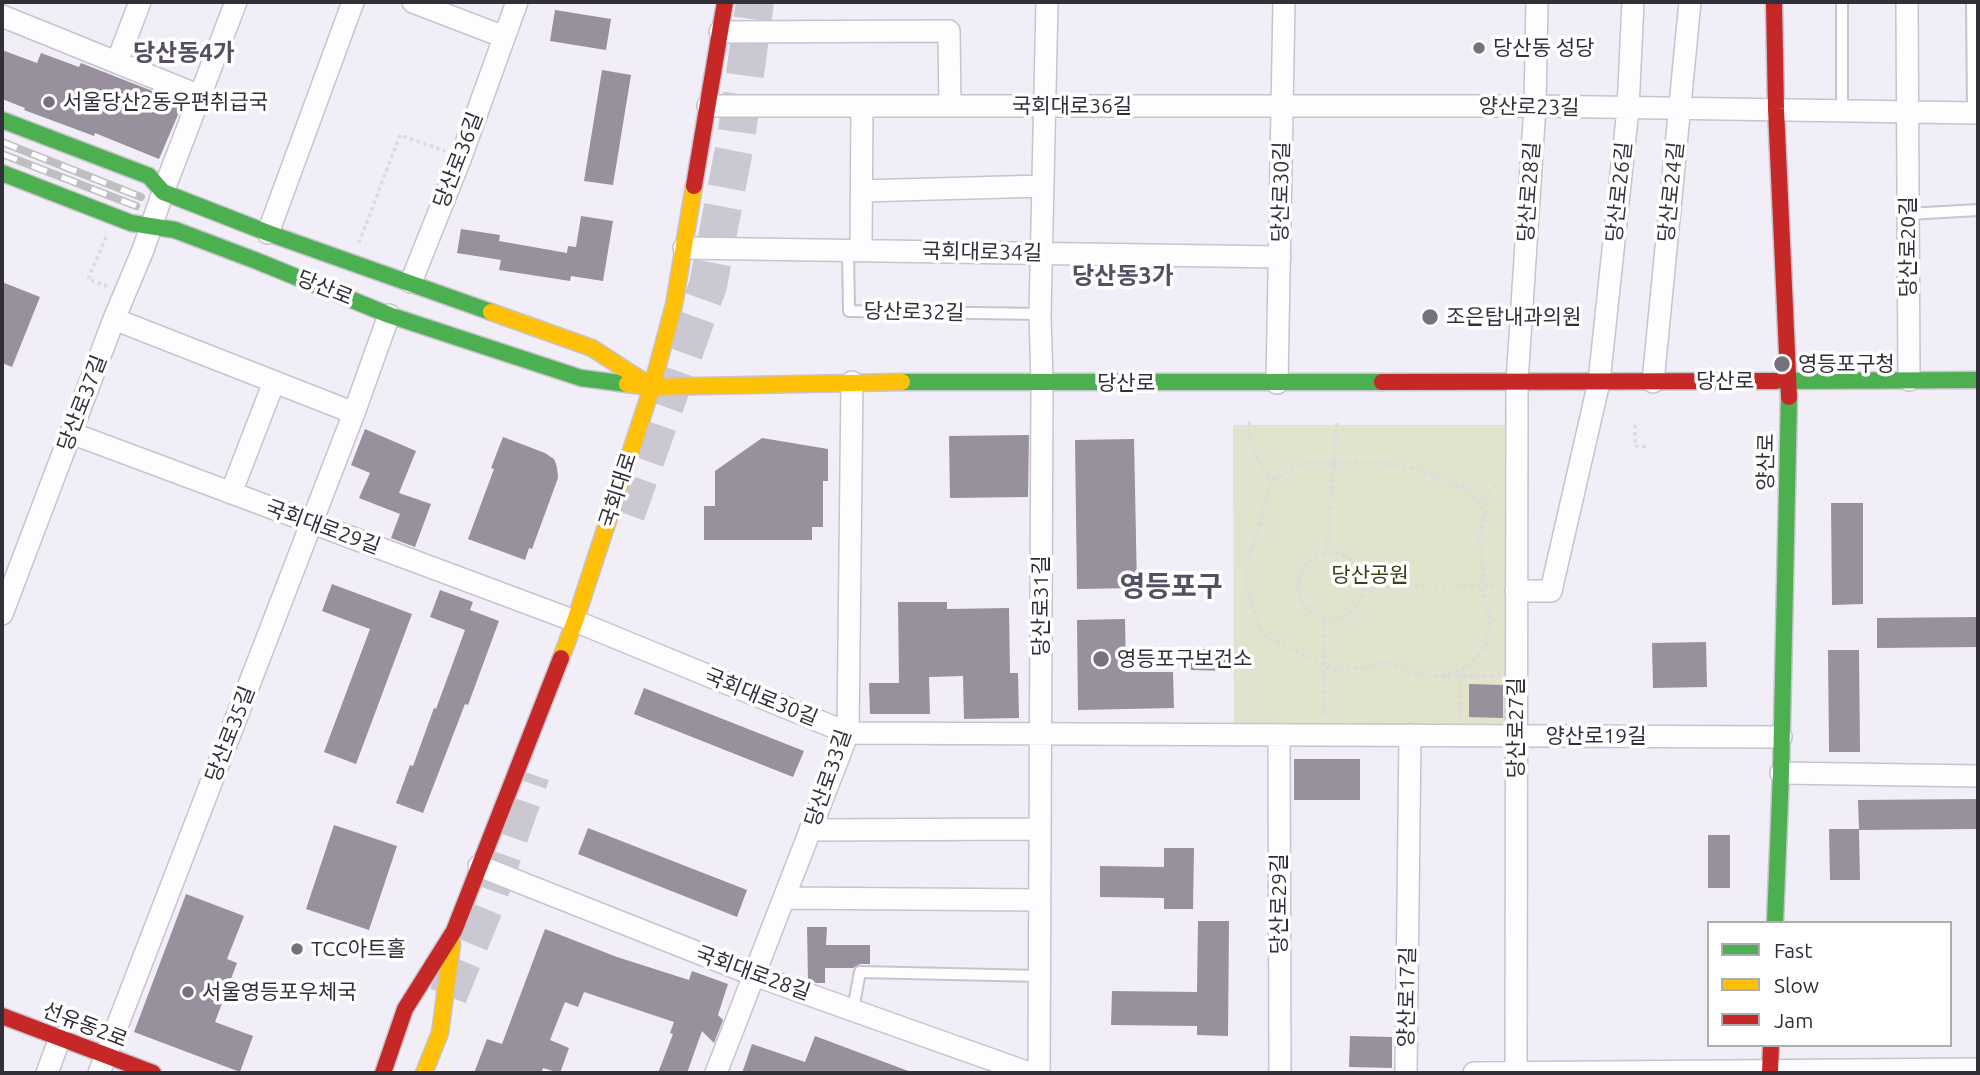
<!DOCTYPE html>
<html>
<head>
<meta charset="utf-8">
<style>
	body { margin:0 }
	#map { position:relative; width:1980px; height:1075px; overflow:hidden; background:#f1eef8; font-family:Ubuntu,sans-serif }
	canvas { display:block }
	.frame { position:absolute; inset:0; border:4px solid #322f38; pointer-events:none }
	.legend { position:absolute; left:1707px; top:921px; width:245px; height:126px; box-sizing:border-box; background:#fff; border:2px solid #adacaf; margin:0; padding:9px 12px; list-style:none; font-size:21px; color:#322f38 }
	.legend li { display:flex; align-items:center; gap:14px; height:35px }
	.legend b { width:35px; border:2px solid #adacaf }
</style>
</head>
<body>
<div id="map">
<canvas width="1980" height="1075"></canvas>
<div class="frame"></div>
<ul class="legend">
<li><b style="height:9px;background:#4caf50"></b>Fast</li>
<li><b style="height:9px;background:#ffc107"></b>Slow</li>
<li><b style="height:9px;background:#c62828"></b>Jam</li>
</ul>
</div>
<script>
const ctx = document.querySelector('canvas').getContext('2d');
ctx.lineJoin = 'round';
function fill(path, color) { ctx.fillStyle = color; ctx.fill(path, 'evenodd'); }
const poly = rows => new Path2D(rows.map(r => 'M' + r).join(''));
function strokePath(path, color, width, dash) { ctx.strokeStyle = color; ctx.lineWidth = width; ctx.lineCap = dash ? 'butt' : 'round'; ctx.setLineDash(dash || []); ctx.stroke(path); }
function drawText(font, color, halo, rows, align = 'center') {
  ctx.font = font + ' Ubuntu,"Noto Sans KR",sans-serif'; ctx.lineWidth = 7; ctx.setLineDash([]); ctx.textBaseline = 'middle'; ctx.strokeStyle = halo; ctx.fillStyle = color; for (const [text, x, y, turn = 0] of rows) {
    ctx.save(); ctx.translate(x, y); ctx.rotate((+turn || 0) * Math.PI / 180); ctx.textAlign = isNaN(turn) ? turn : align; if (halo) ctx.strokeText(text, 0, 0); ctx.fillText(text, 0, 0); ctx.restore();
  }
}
fill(poly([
	[1233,425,1506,425,1507,724,1234,724]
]), '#e2e3cd');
fill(poly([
	[555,10,611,19,606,50,550,41],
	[2,50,37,63,41,53,79,67,81,63,183,103,159,159,95,133,94,136,24,110,25,108,2,99],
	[602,70,631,75,613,185,584,181],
	[581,216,613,221,603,281,571,276,570,281,499,270,501,260,457,253,461,229,500,235,499,241,567,253,568,246,576,247],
	[2,282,40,297,12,367,2,363],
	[365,429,416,451,399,493,431,504,415,547,391,538,400,514,359,498,370,473,351,465],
	[1029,435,1028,497,950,498,949,436],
	[503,437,545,453,554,459,557,467,558,478,532,549,529,548,525,560,468,539,494,469,491,468],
	[762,438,828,449,828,481,823,481,823,527,812,527,812,540,704,540,704,506,715,506,715,471],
	[1134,439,1137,588,1077,589,1075,440],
	[1831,503,1863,503,1863,604,1832,605],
	[332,584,412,614,356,764,324,752,370,629,322,611],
	[440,590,473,602,470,610,499,621,468,705,465,704,423,813,396,803,410,765,413,766,434,708,436,709,465,630,430,617],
	[898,602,947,602,947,609,1009,608,1010,673,1018,673,1019,718,964,719,963,676,929,677,930,714,870,714,869,683,899,683],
	[1978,617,1978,647,1877,648,1877,618],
	[1125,619,1126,672,1173,672,1174,708,1078,710,1077,620],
	[1706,642,1707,687,1653,688,1652,643],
	[1191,649,1229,650,1229,671,1191,670],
	[1828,650,1859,650,1860,752,1829,752],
	[1469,684,1503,685,1503,718,1469,717],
	[644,688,804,751,793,777,634,714],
	[1294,759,1360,759,1360,800,1294,800],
	[1978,799,1978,829,1859,830,1860,880,1830,880,1829,829,1859,829,1858,800],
	[334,825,397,846,369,930,306,909],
	[588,828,747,890,737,917,578,854],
	[1708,835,1730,835,1730,888,1708,888],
	[1164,848,1194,848,1193,909,1164,909,1164,898,1100,897,1100,866,1164,867],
	[186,894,244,916,227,959,237,963,215,1022,253,1036,240,1072,134,1032],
	[1198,921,1229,921,1228,1036,1197,1035,1197,1026,1111,1025,1112,991,1197,992],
	[807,927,827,927,826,945,870,945,870,964,860,964,853,968,825,968,825,983,817,983,808,980],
	[545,929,617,957,689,980,692,971,728,984,718,1015,723,1020,714,1043,702,1031,687,1073,658,1073,673,1034,670,1033,674,1022,584,992,578,1007,565,1002,550,1040,569,1048,560,1073,543,1068,541,1073,474,1073,487,1039,502,1044],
	[815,1036,911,1072,911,1073,742,1073,752,1044,805,1062],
	[1350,1036,1392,1037,1392,1068,1349,1067]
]), '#98909c');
strokePath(poly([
	[626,514,708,285,736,139,755,2],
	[448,996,484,908,531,774]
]), '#cbc8d2', 38, [38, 19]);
const lane = poly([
	[1842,2,1842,112],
	[1972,2,1973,113],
	[1908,214,1978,210],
	[848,250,849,311,1040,314],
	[853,1009,860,972,1039,976]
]);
const street = poly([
	[413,2,504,37],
	[1907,2,1909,380],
	[2,16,200,96],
	[720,32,949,31,950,106],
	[117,62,140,2],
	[708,106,1535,106,1978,113],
	[862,191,1042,186],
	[268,233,353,2],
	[684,248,1280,257],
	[861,250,862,106],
	[411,282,461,157,517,2],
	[114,319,354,413],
	[1653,382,1690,2],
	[1277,383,1284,2],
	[71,433,575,621,848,733,1781,737],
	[231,493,274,382],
	[1516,591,1551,591,1599,382,1628,109,1633,2],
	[2,614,114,319,143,250,163,192,236,2],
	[1279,735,1280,1073],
	[1781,773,1978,776],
	[810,830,1040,829],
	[479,866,754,975,1029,1073],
	[784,898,1040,900],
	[47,1073,60,1038],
	[99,1073,354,413,389,315],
	[716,1073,848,733,852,382],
	[1039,1073,1042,383,1040,314,1047,2],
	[1406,1073,1410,735],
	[1474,1073,1978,1069],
	[1516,1073,1517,382,1535,106,1537,2]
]);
const fast = poly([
	[2,120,149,176,163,192,268,233,491,312],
	[2,173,131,223,175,230,257,261,389,315,581,378,627,384],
	[1775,381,1978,380],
	[902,382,1382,382],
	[1775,923,1781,773,1789,397]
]);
const slow = poly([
	[491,312,592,348,646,383],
	[627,384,652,387,902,382],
	[561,658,575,621,652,387,674,305,694,186],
	[424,1073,440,1033,452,944]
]);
const jam = poly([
	[1774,2,1776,109,1789,397],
	[694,186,725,2],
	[1382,382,1775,381],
	[2,1016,153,1073],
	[383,1073,405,1009,454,931,561,658],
	[1770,1073,1771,1045]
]);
strokePath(lane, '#c7c4cd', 14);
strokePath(street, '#c7c4cd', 24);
strokePath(fast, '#c7c4cd', 19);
strokePath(slow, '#c7c4cd', 19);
strokePath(jam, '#c7c4cd', 19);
strokePath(poly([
	[106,237,88,279,107,286],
	[359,243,400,135,445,151],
	[1249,422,1251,446,1262,467,1272,480],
	[1635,425,1635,446,1649,447],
	[1333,463,1391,464,1419,469,1470,491,1486,512,1479,538,1483,565,1482,592,1490,618,1486,645,1468,667,1442,676,1414,674,1387,662,1361,668,1333,670,1261,634,1246,582,1249,555,1259,530,1264,504,1272,480,1300,464,1333,463],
	[1479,502,1498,483],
	[1327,552,1337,422],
	'1298 586a33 33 0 1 1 66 0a33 33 0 1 1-66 0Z',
	[1365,587,1500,586],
	[1448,675,1500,676],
	[1323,715,1325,620],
	[1460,719,1461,675]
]), '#dcdade', 3.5, [3.5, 3.5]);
strokePath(lane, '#fdfcfe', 10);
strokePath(street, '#fdfcfe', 21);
strokePath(fast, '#4caf50', 16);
strokePath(slow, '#ffc107', 16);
strokePath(jam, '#c62828', 16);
const rail = poly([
	[2,142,141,197],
	[2,154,136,206]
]);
strokePath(rail, '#bfbec1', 8);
strokePath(rail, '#fff', 5, [16]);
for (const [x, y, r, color] of [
	[1479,48,7,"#75727b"],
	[49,102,7,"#75727b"],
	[1430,317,9,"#75727b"],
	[1782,364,9,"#75727b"],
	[1101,659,9,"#75727b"],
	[297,949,7,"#75727b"],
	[188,992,7,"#75727b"]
]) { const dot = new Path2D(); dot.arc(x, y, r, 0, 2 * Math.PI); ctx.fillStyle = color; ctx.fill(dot); strokePath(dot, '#fff', 2.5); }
drawText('21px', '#322f38', '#fff', [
	["당산동 성당",1493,48],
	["서울당산2동우편취급국",63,102],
	["조은탑내과의원",1446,317],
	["영등포구청",1798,364],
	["영등포구보건소",1117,659],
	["TCC아트홀",311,949],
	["서울영등포우체국",202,992]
], 'left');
drawText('21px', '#322f38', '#fff', [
	["국회대로36길",1072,106],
	["양산로23길",1529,107,1],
	["당산로36길",458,160,-69],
	["당산로30길",1281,192,-89],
	["당산로28길",1529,192,-86],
	["당산로26길",1619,192,-84],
	["당산로24길",1671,192,-84],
	["당산로20길",1908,247,-90],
	["국회대로34길",982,252,1],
	["당산로",325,288,22],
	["당산로32길",914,312,1],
	["당산로",1725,381],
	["당산로",1126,383],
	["당산로37길",82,403,-69],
	["양산로",1766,462,-89],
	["국회대로",618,490,-72],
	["국회대로29길",323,527,20],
	["당산로31길",1041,606,-90],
	["국회대로30길",761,697,22],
	["당산로27길",1516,728,-90],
	["당산로35길",230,734,-69],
	["양산로19길",1596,736],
	["당산로33길",828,778,-71],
	["당산로29길",1279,904,-90],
	["국회대로28길",753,973,20],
	["양산로17길",1407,997,-89],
	["선유동2로",85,1025,21]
]);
drawText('21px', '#3d4015', '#fff', [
	["당산공원",1370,575]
]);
drawText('bold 24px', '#564f63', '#fff', [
	["당산동4가",184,53],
	["당산동3가",1123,276]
]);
drawText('bold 28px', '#564f63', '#fff', [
	["영등포구",1171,587]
]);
</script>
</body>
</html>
